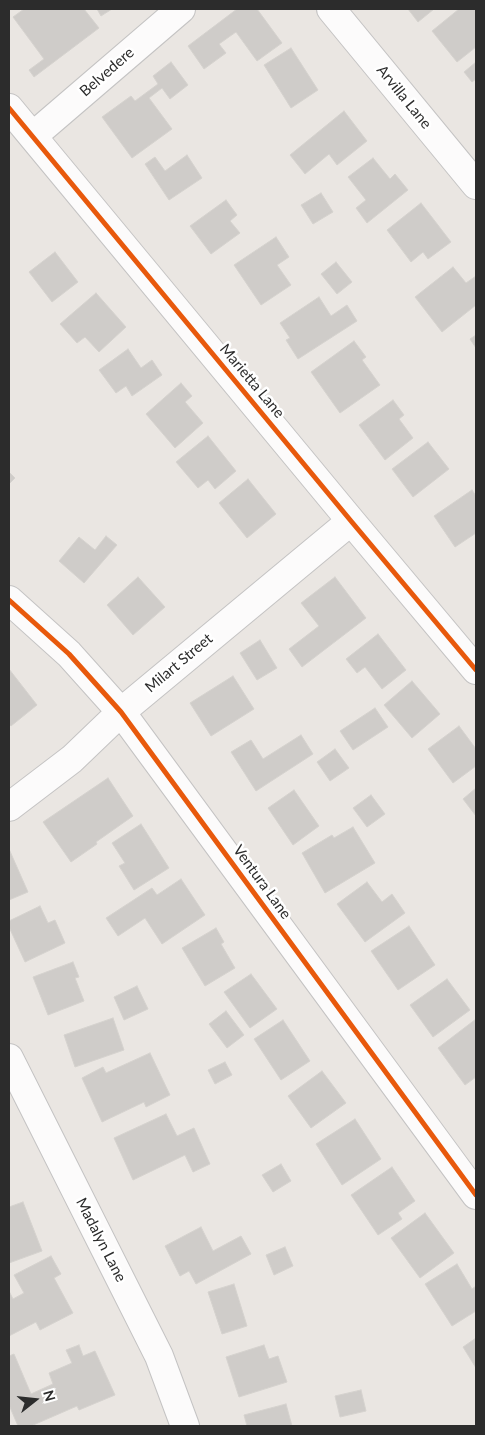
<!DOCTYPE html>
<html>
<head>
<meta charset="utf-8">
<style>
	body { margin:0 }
	#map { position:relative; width:485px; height:1435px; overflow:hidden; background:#eae6e2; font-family:Lato,sans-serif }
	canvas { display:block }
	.frame { position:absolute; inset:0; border:10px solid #2c2c2c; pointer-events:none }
	.north { position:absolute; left:10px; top:1375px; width:50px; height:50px; -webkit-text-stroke:4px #fff; paint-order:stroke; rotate:74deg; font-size:14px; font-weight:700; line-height:20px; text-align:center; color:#2c2c2c }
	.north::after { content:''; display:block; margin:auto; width:18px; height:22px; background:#2c2c2c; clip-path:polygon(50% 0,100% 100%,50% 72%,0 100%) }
</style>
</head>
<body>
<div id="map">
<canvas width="485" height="1435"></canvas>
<div class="frame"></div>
<div class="north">N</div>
</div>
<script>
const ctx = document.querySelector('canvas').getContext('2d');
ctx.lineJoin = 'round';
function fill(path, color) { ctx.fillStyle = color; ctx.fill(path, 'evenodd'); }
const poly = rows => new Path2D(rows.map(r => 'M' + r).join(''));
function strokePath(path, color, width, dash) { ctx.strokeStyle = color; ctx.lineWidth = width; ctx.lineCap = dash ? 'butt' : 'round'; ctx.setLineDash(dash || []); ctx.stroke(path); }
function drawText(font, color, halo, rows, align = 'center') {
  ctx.font = font + ' Lato,sans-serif'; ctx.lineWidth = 5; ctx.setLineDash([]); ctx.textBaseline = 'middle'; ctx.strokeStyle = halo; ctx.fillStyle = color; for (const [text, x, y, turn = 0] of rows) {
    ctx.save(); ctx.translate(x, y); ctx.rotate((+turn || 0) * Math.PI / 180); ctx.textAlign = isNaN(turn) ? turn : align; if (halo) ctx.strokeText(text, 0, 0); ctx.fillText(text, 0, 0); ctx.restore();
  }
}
const building = poly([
	[24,9,84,9,99,28,34,77,29,70,44,59,13,17,24,9],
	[97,9,112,9,101,16,97,9],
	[237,9,257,9,282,43,257,61,236,32,219,44,226,53,204,69,188,46,237,9],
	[408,9,434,9,418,22,408,9],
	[459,9,474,9,476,11,476,47,457,62,432,31,459,9],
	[291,48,318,90,291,108,264,65,291,48],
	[171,62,188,85,170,99,162,88,149,98,172,129,132,158,102,117,131,96,135,101,158,84,153,76,171,62],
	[476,62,476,79,472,82,464,72,476,62],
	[344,111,367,141,337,165,329,154,305,174,290,155,344,111],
	[187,155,202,178,169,200,145,164,155,157,165,171,187,155],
	[373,158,390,179,395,174,408,190,367,223,356,208,366,200,348,177,373,158],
	[321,193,333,212,313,224,301,205,321,193],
	[226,200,237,215,230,221,240,233,211,254,190,226,226,200],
	[421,203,451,242,428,259,423,252,411,262,387,230,421,203],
	[276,237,289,257,277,265,291,285,261,305,234,265,276,237],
	[55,252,78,282,52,302,29,272,55,252],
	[336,262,352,282,337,294,321,274,336,262],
	[453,267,466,283,476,276,476,305,442,332,415,297,453,267],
	[96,293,126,327,99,352,85,337,77,343,60,324,96,293],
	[319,297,331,316,347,305,357,321,298,359,286,340,290,338,280,323,319,297],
	[476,335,476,348,470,339,476,335],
	[354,341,366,357,362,360,380,385,340,413,311,372,354,341],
	[128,349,141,368,152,360,162,375,132,396,126,386,116,393,99,370,128,349],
	[181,383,192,396,185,402,203,423,175,448,146,414,181,383],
	[393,400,404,415,399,419,413,438,385,460,359,425,393,400],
	[208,436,236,471,215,489,208,480,198,488,176,462,208,436],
	[428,442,449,469,413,497,392,469,428,442],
	[9,472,15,478,9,484,9,472],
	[248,479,276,514,247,538,219,503,248,479],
	[472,490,476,496,476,533,455,547,434,516,472,490],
	[106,536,117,545,84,583,59,561,79,537,95,550,106,536],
	[138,577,165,607,133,635,107,605,138,577],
	[335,577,366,618,302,667,289,649,319,626,301,603,335,577],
	[378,634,406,670,382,689,365,667,357,673,346,659,378,634],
	[260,640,277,668,257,680,240,653,260,640],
	[9,669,37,705,11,726,9,724,9,669],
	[233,676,254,709,211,736,190,703,233,676],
	[412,681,440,714,412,738,384,705,412,681],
	[375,708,388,727,353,750,340,731,375,708],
	[459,726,476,749,476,766,453,783,428,749,459,726],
	[301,735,313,754,256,791,231,752,251,740,263,759,301,735],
	[335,749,349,768,330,781,317,762,335,749],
	[108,778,133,816,96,842,97,844,71,862,43,822,108,778],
	[476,788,476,816,463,799,476,788],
	[294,790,319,826,293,845,268,808,294,790],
	[371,795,385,814,367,827,353,808,371,795],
	[141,824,169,868,134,890,119,866,125,863,112,843,141,824],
	[353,827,375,863,325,893,302,853,332,835,334,838,353,827],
	[9,849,28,892,9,900,9,849],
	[181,879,205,915,162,944,145,918,118,936,106,918,152,888,157,895,181,879],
	[367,882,382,902,392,894,405,913,365,942,337,904,367,882],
	[40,906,48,923,55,920,65,943,25,962,9,927,9,921,40,906],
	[409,926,435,965,398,990,371,951,409,926],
	[216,928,224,942,221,944,235,968,205,986,182,948,216,928],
	[73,962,79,977,75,978,84,1001,48,1015,33,977,73,962],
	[251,974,277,1009,250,1028,224,992,251,974],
	[447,979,470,1010,433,1037,410,1005,447,979],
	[137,986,148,1009,124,1020,114,997,137,986],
	[226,1011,244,1035,227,1048,209,1024,226,1011],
	[113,1018,124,1050,75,1067,64,1035,113,1018],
	[476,1019,476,1077,465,1085,438,1048,476,1019],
	[283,1020,310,1061,281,1080,254,1039,283,1020],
	[150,1053,170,1095,146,1107,144,1102,102,1122,82,1078,103,1067,106,1073,150,1053],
	[225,1062,232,1075,215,1084,208,1070,225,1062],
	[322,1071,346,1103,311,1128,288,1096,322,1071],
	[166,1114,177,1136,194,1128,210,1164,193,1172,185,1155,133,1180,114,1138,166,1114],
	[355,1119,381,1159,342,1185,316,1144,355,1119],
	[281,1164,291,1181,273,1192,262,1175,281,1164],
	[392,1167,415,1201,398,1213,402,1219,378,1235,351,1195,392,1167],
	[23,1202,42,1251,9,1263,9,1207,23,1202],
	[425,1213,454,1253,420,1278,391,1238,425,1213],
	[201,1227,213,1251,241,1236,251,1254,196,1284,189,1271,180,1276,165,1246,201,1227],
	[285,1247,293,1266,274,1275,266,1255,285,1247],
	[51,1256,61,1274,54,1278,73,1313,40,1330,36,1322,9,1336,9,1291,13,1299,24,1293,14,1275,51,1256],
	[457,1264,472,1289,476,1286,476,1311,452,1326,425,1284,457,1264],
	[234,1284,247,1326,222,1334,208,1292,234,1284],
	[476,1338,476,1368,463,1347,476,1338],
	[79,1345,83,1356,95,1351,115,1395,79,1410,77,1406,31,1426,18,1426,9,1405,9,1356,14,1354,31,1394,53,1384,49,1373,72,1363,66,1350,79,1345],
	[264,1345,269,1359,278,1356,287,1382,239,1397,226,1357,264,1345],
	[361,1390,366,1411,340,1417,335,1396,361,1390],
	[286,1404,292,1426,247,1426,244,1415,286,1404]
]);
fill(building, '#cfccc9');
strokePath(building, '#d5d2ce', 1);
const minor = poly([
	[331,9,476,185],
	[9,108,351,521,476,670],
	[33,136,181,9],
	[9,600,69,654,121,712,476,1195],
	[9,807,72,759,121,712,351,521],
	[9,1058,159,1356,185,1426]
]);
strokePath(minor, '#c4c3c3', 30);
strokePath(minor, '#fcfbfb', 28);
strokePath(poly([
	[9,108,351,521,476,670],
	[9,600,69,654,121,712,476,1195]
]), '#e8590c', 5);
drawText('15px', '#2c2c2c', '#fff', [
	["Belvedere",107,72,-41],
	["Arvilla Lane",404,97,51],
	["Marietta Lane",252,381,50],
	["Milart Street",179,663,-40],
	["Ventura Lane",262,882,54],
	["Madalyn Lane",101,1240,63]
]);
</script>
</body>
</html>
